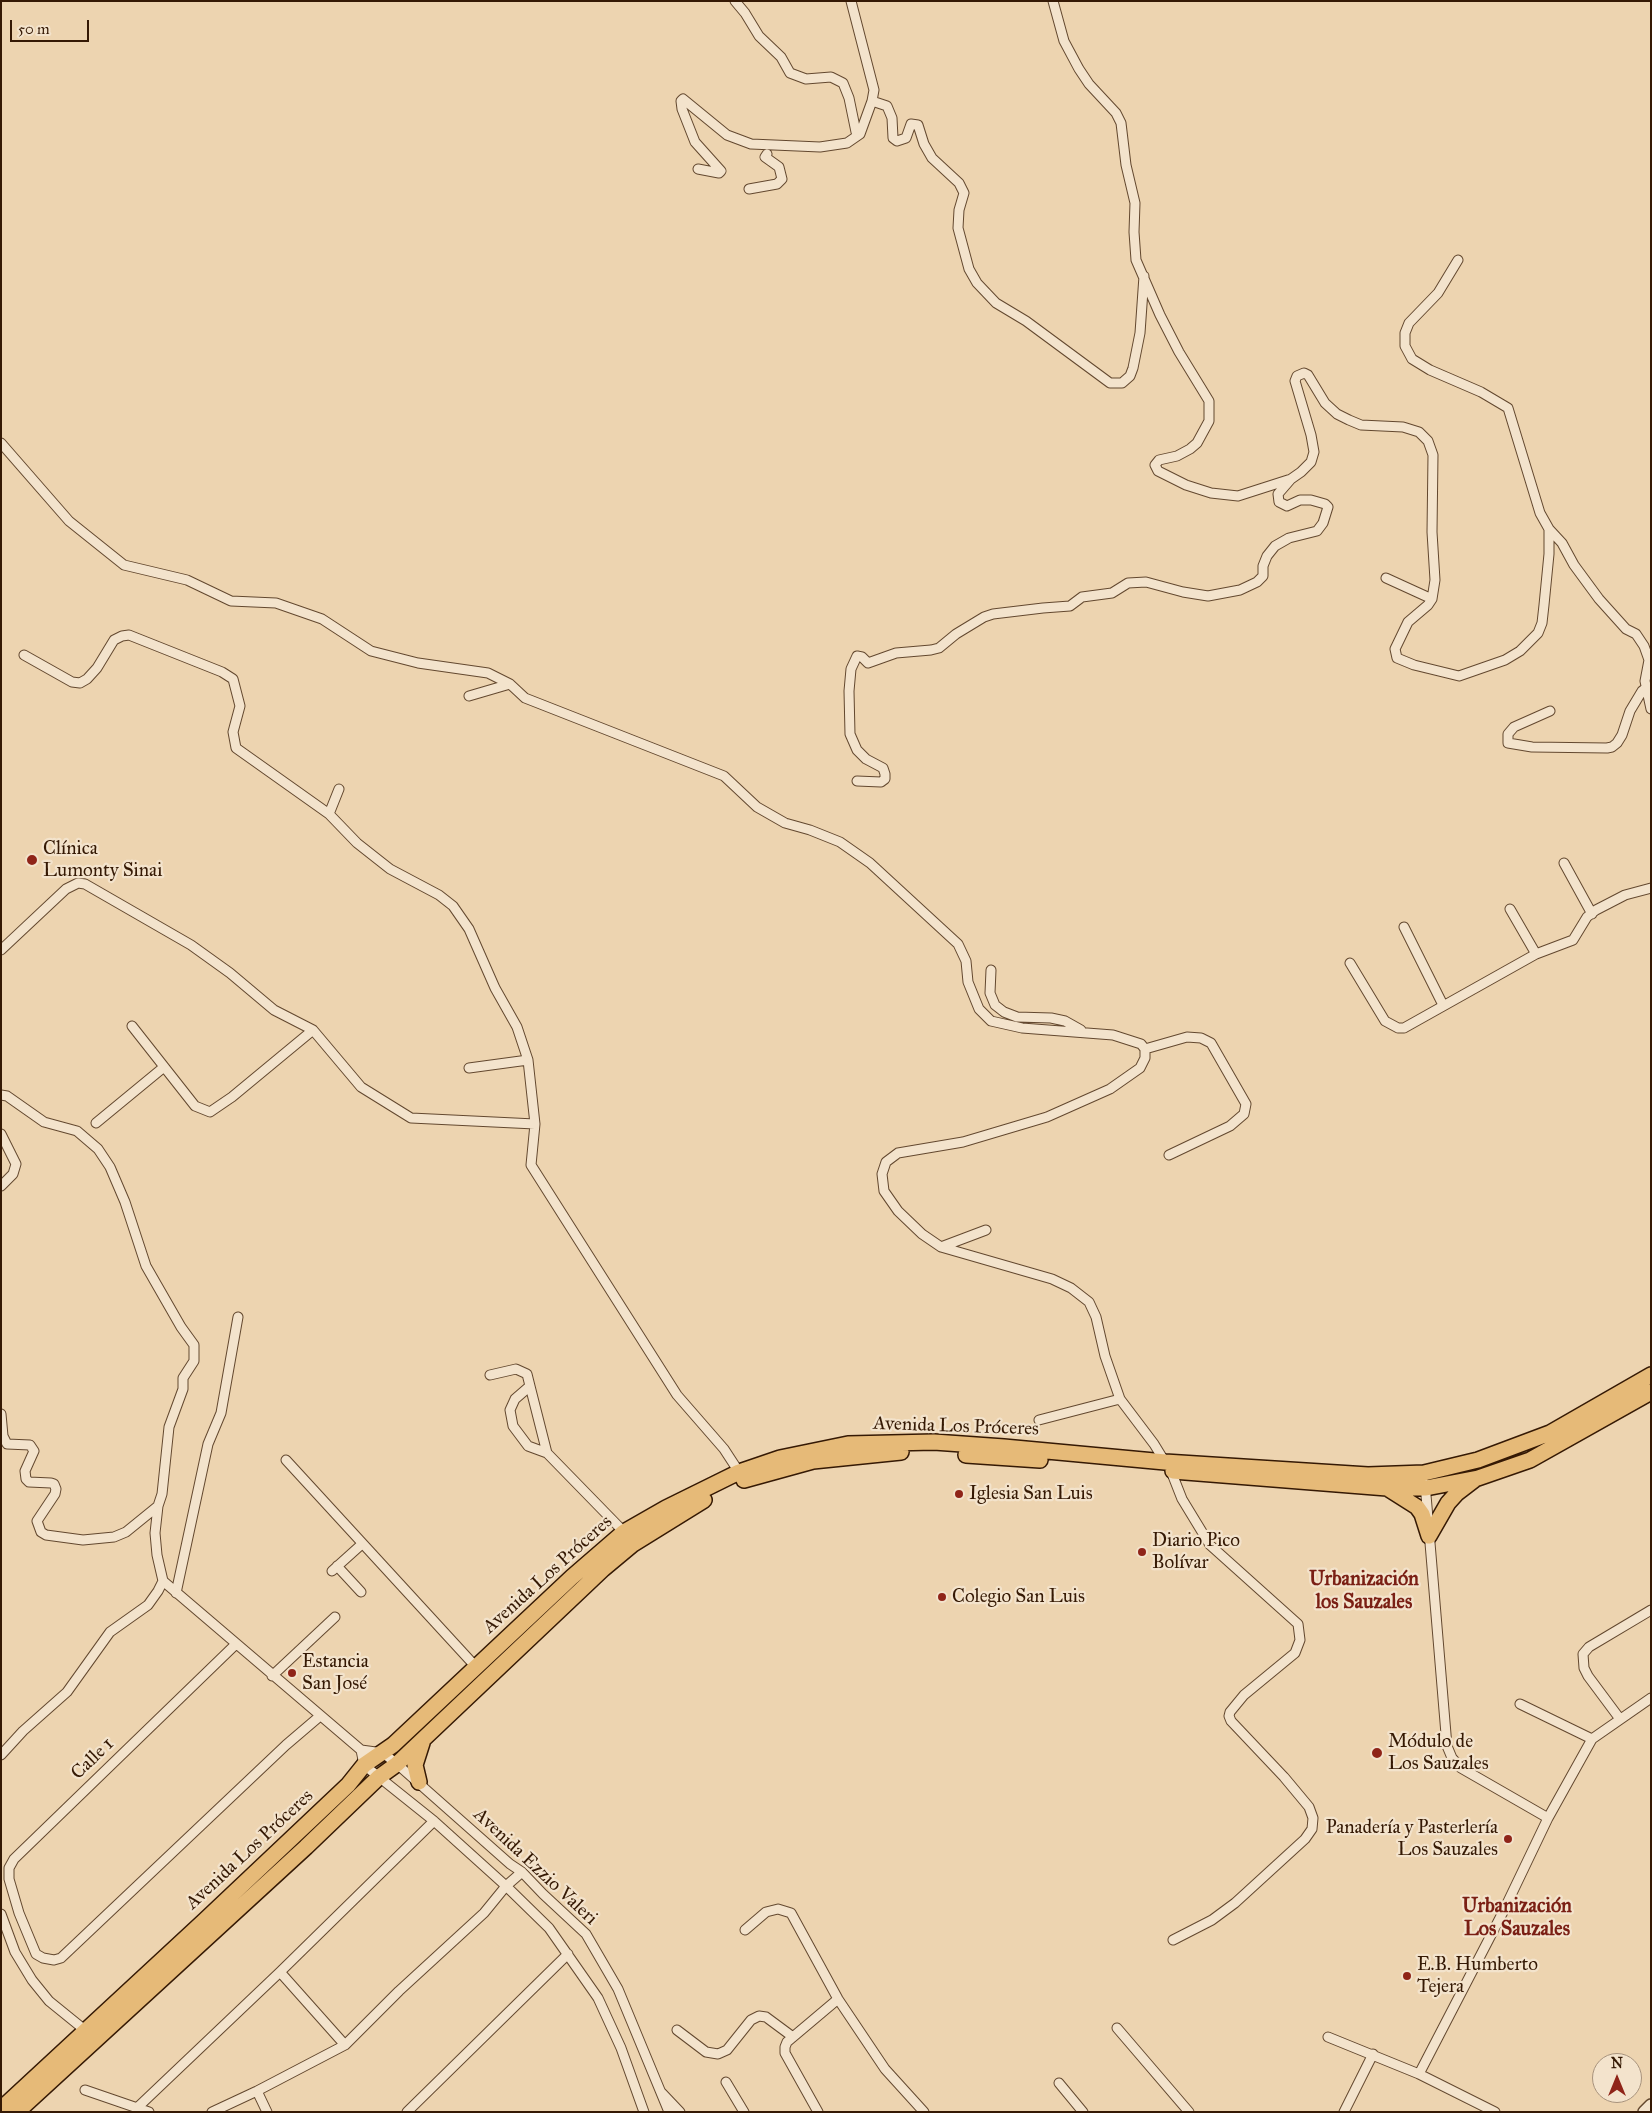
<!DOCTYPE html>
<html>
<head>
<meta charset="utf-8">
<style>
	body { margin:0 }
	#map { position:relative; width:1652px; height:2113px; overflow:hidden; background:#edd4b0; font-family:"IM FELL Great Primer",serif }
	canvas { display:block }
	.frame { position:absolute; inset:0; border:2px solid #351904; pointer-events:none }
	.north { position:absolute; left:1592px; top:2053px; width:50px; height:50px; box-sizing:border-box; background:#f3e3cc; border:1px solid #a7927c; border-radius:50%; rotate:0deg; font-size:14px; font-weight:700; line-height:20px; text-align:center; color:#351904 }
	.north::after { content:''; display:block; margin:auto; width:18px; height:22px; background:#8f2418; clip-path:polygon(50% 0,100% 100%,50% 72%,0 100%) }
	.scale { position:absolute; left:10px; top:20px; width:79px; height:22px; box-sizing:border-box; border:2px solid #351904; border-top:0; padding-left:6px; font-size:15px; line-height:18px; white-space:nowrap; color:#351904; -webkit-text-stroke:4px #f3e3cc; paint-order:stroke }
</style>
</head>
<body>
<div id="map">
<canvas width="1652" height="2113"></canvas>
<div class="frame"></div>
<div class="north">N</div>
<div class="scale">50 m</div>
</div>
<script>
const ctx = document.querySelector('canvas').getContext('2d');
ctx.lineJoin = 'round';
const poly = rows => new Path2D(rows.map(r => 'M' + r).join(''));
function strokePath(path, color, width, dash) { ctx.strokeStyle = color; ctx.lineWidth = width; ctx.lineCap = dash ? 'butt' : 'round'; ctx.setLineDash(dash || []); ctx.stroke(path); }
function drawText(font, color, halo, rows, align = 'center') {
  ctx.font = font + ' "IM FELL Great Primer",serif'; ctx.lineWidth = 4.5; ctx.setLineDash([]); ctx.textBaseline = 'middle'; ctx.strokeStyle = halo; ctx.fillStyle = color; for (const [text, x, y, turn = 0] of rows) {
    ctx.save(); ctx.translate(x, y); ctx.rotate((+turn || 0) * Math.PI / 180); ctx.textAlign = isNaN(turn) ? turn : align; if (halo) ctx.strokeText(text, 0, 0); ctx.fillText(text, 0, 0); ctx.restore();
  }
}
const minor = poly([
	[735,1,745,13,759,36,781,57,790,73,806,79,831,77,843,83,849,98,856,132,860,134],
	[1053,1,1064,41,1079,69,1089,84,1116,113,1121,123,1126,165,1135,203,1134,232,1136,260,1160,315,1179,352,1209,401,1209,421,1197,443,1190,449,1177,456,1159,460,1155,465,1158,471,1186,485,1211,493,1238,496,1291,479,1301,472,1311,462,1314,452,1311,435,1295,381,1297,376,1304,373,1308,375,1325,403,1337,414,1349,420,1361,425,1403,427,1419,432,1428,441,1433,455,1432,532,1435,580,1432,599,1428,605,1408,622,1395,649,1397,658,1414,665,1459,676,1505,660,1520,651,1538,633,1542,623,1544,605,1549,554,1549,529],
	[872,101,887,106,892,118,893,138,897,141,906,138,911,124,918,125,924,144,932,158,959,183,964,193,959,210,958,228,969,269,977,283,996,303,1026,321,1110,383,1122,383,1130,376,1133,368,1140,333,1144,276],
	[698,169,719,173,721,171,695,142,682,109,681,101,683,99,727,135,751,144,820,147,847,143,860,134,872,101,874,90,851,1],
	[749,189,777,184,782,179,779,167,765,157,767,154],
	[1458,260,1438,293,1409,323,1405,333,1405,346,1412,359,1430,370,1481,392,1508,408,1540,513,1549,529,1562,543,1574,565,1599,599,1626,629,1636,634,1644,646,1649,660,1645,681,1651,709],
	[1,443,69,521,124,565,187,580,231,601,276,603,322,619,371,651,418,663,488,673,510,684,525,698,724,776,757,807,785,823,810,830,840,842,870,863,958,944,966,961,968,982,979,1009,991,1021,1022,1028,1113,1035,1141,1044,1145,1049,1145,1058,1140,1068,1110,1089,1047,1117,963,1142,898,1153,886,1162,882,1174,884,1191,898,1211,922,1234,941,1247,1052,1279,1071,1288,1089,1302,1096,1317,1105,1356,1120,1399,1154,1444,1165,1462],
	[1386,578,1432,599],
	[24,655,72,682,80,683,87,679,97,668,114,640,122,636,129,635,222,672,233,679,240,706,233,732,236,748,329,814,357,843,390,869,439,895,453,906,469,929,495,988,517,1027,528,1060,535,1124,531,1165,677,1395,724,1449,739,1472],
	[469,696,510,684],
	[1550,711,1514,727,1508,734,1508,743,1532,747,1607,748,1612,747,1617,743,1622,735,1630,711,1642,691,1646,688],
	[857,781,881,782,885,779,885,774,883,768,866,759,857,750,850,734,849,691,851,669,857,656,862,657,868,663,896,653,931,650,939,648,956,634,984,617,993,614,1043,608,1070,606,1082,597,1112,593,1128,583,1146,582,1183,592,1208,596,1240,590,1257,582,1263,576,1263,566,1267,556,1275,546,1289,538,1317,531,1323,523,1328,507,1325,504,1311,500,1300,500,1287,506,1279,502,1278,494,1291,479],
	[329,814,339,789],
	[1564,863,1592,914],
	[1510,909,1536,954],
	[1404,927,1443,1005],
	[1,950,66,889,78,883,85,884,191,945,230,973,274,1010,313,1030,361,1087,411,1118,535,1124],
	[1350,963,1385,1021,1398,1028,1404,1028,1536,954,1573,940,1587,917,1596,910,1625,895,1651,888],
	[991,970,990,993,995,1005,1004,1012,1017,1017,1051,1018,1065,1021,1081,1030],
	[132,1026,195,1106,210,1112,232,1097,313,1030],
	[1145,1049,1187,1037,1201,1038,1211,1043,1246,1104,1244,1114,1230,1126,1169,1155],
	[469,1068,528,1060],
	[1,1095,7,1096,44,1122,77,1131,98,1149,110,1167,125,1202,146,1266,181,1327,194,1345,194,1361,183,1378,183,1389,169,1427,162,1494,158,1506],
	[96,1123,164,1067],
	[1,1134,16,1164,13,1174,1,1186],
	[941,1247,986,1230],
	[490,1375,516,1369,527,1374,530,1386,515,1399,510,1410,513,1426,528,1446,547,1453,624,1532],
	[530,1386,547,1453],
	[1,1414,3,1436,7,1444,30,1445,34,1451,25,1471,26,1479,29,1482,51,1483,54,1484,56,1489,55,1494,37,1521,41,1532,46,1535,83,1540,114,1537,126,1532,158,1506,155,1533,157,1555,163,1581,361,1750,364,1765,434,1821,506,1886,549,1928,598,1998,621,2048,644,2112],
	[1039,1420,1120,1399],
	[286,1460,476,1667],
	[1171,1471,1182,1499,1210,1545,1298,1624,1300,1640,1295,1653,1244,1695,1230,1712,1229,1716,1231,1721,1284,1777,1309,1807,1313,1818,1312,1829,1305,1839,1235,1903,1212,1920,1173,1940],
	[1425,1484,1428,1518],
	[1429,1531,1447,1746,1452,1758,1461,1768,1548,1818],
	[337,1566,361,1592],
	[332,1571,362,1544],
	[176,1593,208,1444,221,1413,238,1317],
	[236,1644,14,1859,9,1868,9,1879,19,1913,36,1954,43,1958,54,1960,61,1958,286,1745,320,1716],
	[272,1676,335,1617],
	[1520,1704,1592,1739],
	[1620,1719,1588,1676,1584,1668,1583,1654,1589,1647,1651,1610],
	[361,1750,383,1753,397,1764,510,1864,522,1872,543,1894,586,1934,618,1989,669,2112],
	[1,1755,23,1731,67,1692,110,1632,148,1605,158,1591,163,1581],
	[1,1914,15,1952,32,1980,49,2001,86,2031],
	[745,1930,766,1912,778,1909,791,1913,838,1999,885,2069,924,2112],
	[280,1972,345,2045],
	[1117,2028,1189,2112],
	[677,2030,706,2052,718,2054,727,2050,751,2020,759,2016,766,2017,793,2037],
	[1328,2037,1419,2074,1495,2112],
	[1419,2074,1503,1912,1548,1818,1592,1739,1651,1698],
	[726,2082,744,2112],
	[1059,2083,1083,2112],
	[85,2090,149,2112],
	[257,2091,267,2112],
	[661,2092,680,2112],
	[138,2107,280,1972,434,1821],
	[212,2112,257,2091,345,2045,399,1991,484,1913,506,1886,522,1872],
	[407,2112,568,1954],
	[818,2112,785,2053,785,2047,787,2042,838,1999],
	[1344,2112,1373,2054]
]);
const tertiary = poly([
	[1644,2112,1651,2105]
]);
const trunk = poly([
	[966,1455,1040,1460],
	[1173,1471,1387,1488,1426,1488,1478,1478,1530,1460,1651,1392],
	[744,1480,813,1461,901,1452],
	[1387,1488,1417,1507,1422,1514,1429,1536],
	[1429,1536,1448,1503,1457,1493,1474,1480],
	[419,1782,415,1765,422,1743],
	[1,2109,204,1921,348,1785,364,1765,393,1745,572,1577,624,1532,666,1508,739,1472,780,1458,848,1444,934,1442,1004,1447,1165,1462,1368,1475,1424,1473,1478,1460,1550,1433,1651,1375],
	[17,2112,306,1847,379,1777,397,1764,603,1569,633,1544,704,1500]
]);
strokePath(minor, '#63482f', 11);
strokePath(tertiary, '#63482f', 14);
strokePath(trunk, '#351904', 18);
strokePath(minor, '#f3e3cc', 9);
strokePath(tertiary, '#f3e3cc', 11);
strokePath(trunk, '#e6ba78', 15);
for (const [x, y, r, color] of [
	[32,860,6,"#8f2418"],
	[959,1494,5,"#8f2418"],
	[1142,1552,5,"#8f2418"],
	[942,1597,5,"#8f2418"],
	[292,1673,5,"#8f2418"],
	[1377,1753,6,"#8f2418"],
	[1508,1839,5,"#8f2418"],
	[1407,1976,5,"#8f2418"]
]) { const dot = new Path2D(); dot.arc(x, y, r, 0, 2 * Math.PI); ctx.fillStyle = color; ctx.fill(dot); strokePath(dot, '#f3e3cc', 2); }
drawText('19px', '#351904', '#f3e3cc', [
	["Clínica",43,849],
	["Lumonty Sinai",43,871],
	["Iglesia San Luis",969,1494],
	["Diario Pico",1152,1541],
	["Bolívar",1152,1563],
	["Colegio San Luis",952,1597],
	["Estancia",302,1662],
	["San José",302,1684],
	["Módulo de",1388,1742],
	["Los Sauzales",1388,1764],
	["Panadería y Pasterlería",1498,1828,"right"],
	["Los Sauzales",1498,1850,"right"],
	["E.B. Humberto",1417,1965],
	["Tejera",1417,1987]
], 'left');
drawText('19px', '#351904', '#f3e3cc', [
	["Avenida Los Próceres",956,1427,2],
	["Avenida Los Próceres",548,1575,-42],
	["Calle 1",93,1759,-44],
	["Avenida Los Próceres",250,1850,-43],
	["Avenida Ezzio Valeri",535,1867,43]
]);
drawText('bold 20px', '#7a1f14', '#f3e3cc', [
	["Urbanización",1364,1580],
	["los Sauzales",1364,1603],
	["Urbanización",1517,1907],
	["Los Sauzales",1517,1930]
]);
</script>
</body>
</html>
